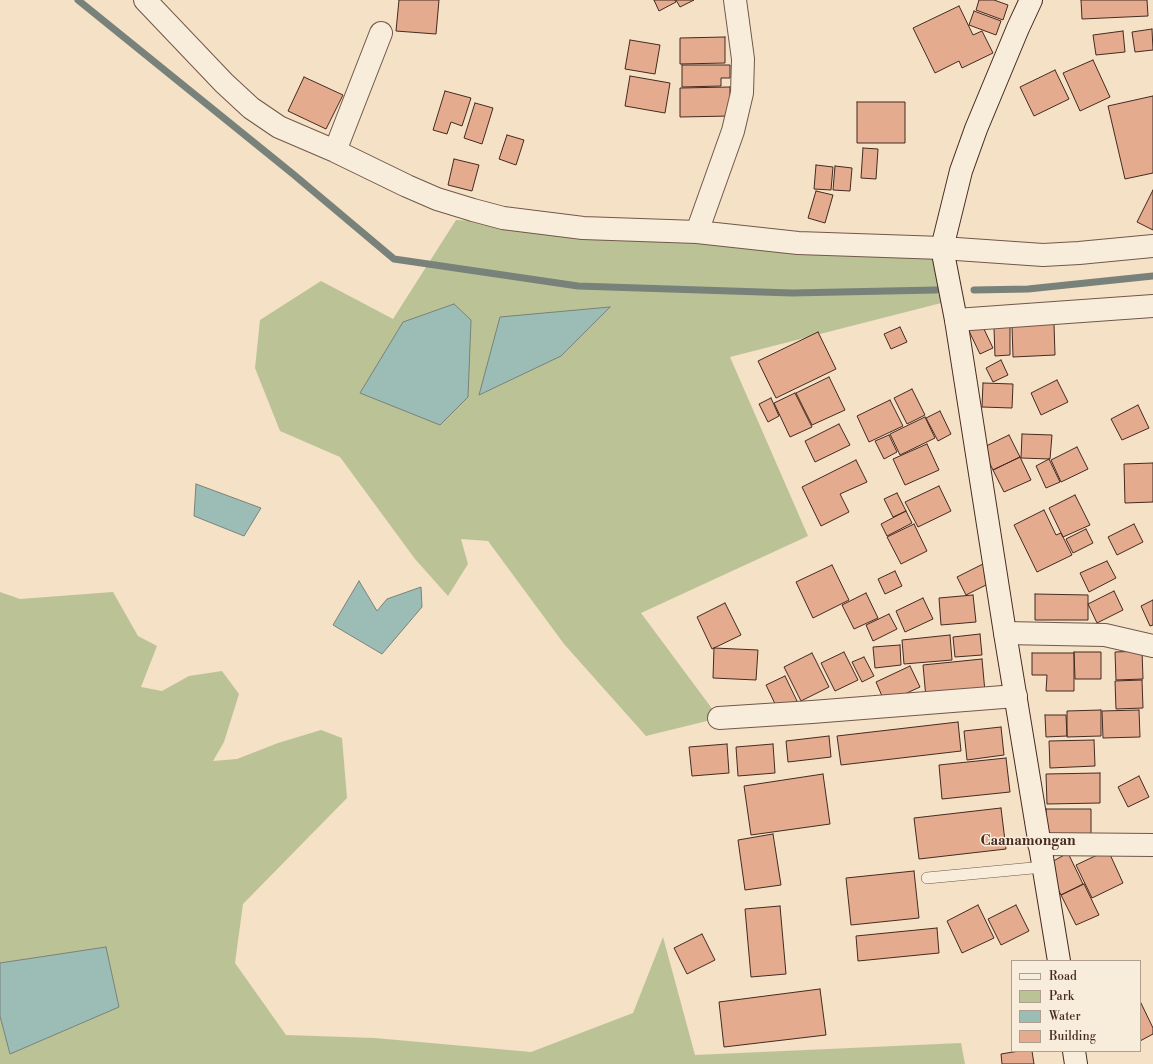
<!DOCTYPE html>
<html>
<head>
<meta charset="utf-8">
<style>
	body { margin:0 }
	#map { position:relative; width:1153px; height:1064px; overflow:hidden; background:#f4e1c6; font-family:"Libre Bodoni",serif }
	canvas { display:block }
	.legend { position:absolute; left:1011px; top:960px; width:130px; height:92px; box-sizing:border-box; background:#f8ecda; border:1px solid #b09e90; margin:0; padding:5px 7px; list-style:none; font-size:12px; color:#452a20 }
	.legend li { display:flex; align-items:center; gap:8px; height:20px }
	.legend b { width:20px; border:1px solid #b09e90 }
</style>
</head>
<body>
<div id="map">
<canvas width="1153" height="1064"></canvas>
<ul class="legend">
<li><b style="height:5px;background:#f8ecda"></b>Road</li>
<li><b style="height:11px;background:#bbc396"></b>Park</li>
<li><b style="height:11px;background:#9cbdb6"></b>Water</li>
<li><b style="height:11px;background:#e4ab8f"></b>Building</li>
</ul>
</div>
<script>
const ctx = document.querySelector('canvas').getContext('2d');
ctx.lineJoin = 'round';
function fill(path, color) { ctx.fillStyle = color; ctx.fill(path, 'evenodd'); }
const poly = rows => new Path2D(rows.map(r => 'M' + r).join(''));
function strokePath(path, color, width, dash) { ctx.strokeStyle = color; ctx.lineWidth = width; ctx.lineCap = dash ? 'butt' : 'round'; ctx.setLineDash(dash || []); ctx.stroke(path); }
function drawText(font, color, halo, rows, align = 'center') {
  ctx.font = font + ' "Libre Bodoni",serif'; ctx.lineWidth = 3; ctx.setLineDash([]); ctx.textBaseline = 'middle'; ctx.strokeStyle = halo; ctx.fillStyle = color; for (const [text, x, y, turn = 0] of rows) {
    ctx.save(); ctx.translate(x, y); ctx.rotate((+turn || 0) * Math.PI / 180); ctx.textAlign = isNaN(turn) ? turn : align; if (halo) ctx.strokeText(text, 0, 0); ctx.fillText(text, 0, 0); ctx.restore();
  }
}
fill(poly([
	[456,220,697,232,942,248,953,300,730,357,808,536,641,613,719,718,646,736,564,644,488,541,461,539,468,564,448,596,415,559,340,457,280,431,255,368,260,320,321,281,393,319],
	[0,592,20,599,113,592,138,636,157,646,141,687,162,691,189,676,222,671,239,694,224,742,213,761,237,759,278,743,321,730,342,738,347,798,243,904,235,963,286,1035,375,1038,531,1052,633,1013,663,937,695,1055,961,1043,965,1064,0,1064]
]), '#bbc396');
const water = poly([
	[454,304,471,320,468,397,440,425,360,393,403,322,454,304],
	[610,307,561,356,479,395,500,317,610,307],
	[196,484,261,508,244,536,194,516,196,484],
	[359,581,377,611,387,599,421,587,422,607,382,654,333,625,359,581],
	[106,947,119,1007,10,1054,0,1016,0,963,106,947]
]);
fill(water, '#9cbdb6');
strokePath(water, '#79827a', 1);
strokePath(poly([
	[78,0,293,174,394,259,578,286,792,293,936,290],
	[974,290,1028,289,1153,276]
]), '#79827a', 7);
const building = poly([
	[399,0,439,0,436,34,396,31,399,0],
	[654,0,675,0,676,2,659,11,654,0],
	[676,0,694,0,680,7,676,0],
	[979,0,994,0,1008,5,1003,20,976,10,979,0],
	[1081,0,1147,0,1148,16,1082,19,1081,0],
	[959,6,973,35,982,31,993,53,962,68,959,61,935,73,913,28,959,6],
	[974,11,1001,21,996,35,969,25,974,11],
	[1152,29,1153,50,1135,52,1132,32,1152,29],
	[1123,31,1125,52,1096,55,1093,35,1123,31],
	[725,37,725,63,680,64,680,38,725,37],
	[630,40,660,45,655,74,625,69,630,40],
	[1093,60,1110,97,1080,111,1063,73,1093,60],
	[682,65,730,65,730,78,721,78,721,86,682,87,682,65],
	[1055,70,1069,99,1034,116,1020,87,1055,70],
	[630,76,670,83,665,113,625,106,630,76],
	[304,77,343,95,326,129,288,111,304,77],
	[730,87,730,116,680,117,680,88,730,87],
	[445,91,471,98,462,126,451,122,447,134,433,130,445,91],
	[1153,96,1153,173,1125,179,1108,106,1153,96],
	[857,102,905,102,905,143,857,143,857,102],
	[475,103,493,108,482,144,464,138,475,103],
	[507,135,524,140,516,165,499,159,507,135],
	[863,148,878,149,876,179,861,178,863,148],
	[454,159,479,165,472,191,448,185,454,159],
	[816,165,833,167,831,190,814,189,816,165],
	[835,166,852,168,850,191,833,190,835,166],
	[1153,190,1153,230,1137,222,1153,190],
	[816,191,833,195,825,223,808,218,816,191],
	[1054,324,1055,355,1013,357,1012,326,1054,324],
	[982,325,993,348,980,354,969,331,982,325],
	[900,327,907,342,891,349,884,334,900,327],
	[1010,327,1010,355,995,356,994,328,1010,327],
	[818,332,836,369,776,398,758,361,818,332],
	[1001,360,1008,375,993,382,986,368,1001,360],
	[829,377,845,410,812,425,796,393,829,377],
	[1057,380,1068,402,1041,415,1031,393,1057,380],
	[983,383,1013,384,1012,408,982,407,983,383],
	[912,389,925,415,907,424,894,398,912,389],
	[795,393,812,427,790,437,774,403,795,393],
	[771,398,779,416,768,422,759,404,771,398],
	[890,400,903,426,869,442,857,416,890,400],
	[1138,405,1149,428,1122,440,1111,419,1138,405],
	[940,411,951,434,938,441,926,418,940,411],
	[925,417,935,438,900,455,890,434,925,417],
	[839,424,850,445,815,462,805,441,839,424],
	[1022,434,1052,435,1050,459,1021,458,1022,434],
	[889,435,897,452,884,459,875,441,889,435],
	[1009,435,1020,457,993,470,982,448,1009,435],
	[927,444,939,470,905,485,893,459,927,444],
	[1077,447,1088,469,1061,482,1051,460,1077,447],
	[1020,457,1031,480,1004,492,993,470,1020,457],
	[1049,459,1060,482,1046,488,1036,466,1049,459],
	[856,460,867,482,840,494,849,512,821,526,802,487,856,460],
	[1153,463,1153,502,1125,503,1124,464,1153,463],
	[939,486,951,511,918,527,905,502,939,486],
	[897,493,906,511,893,517,884,499,897,493],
	[1075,495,1090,525,1063,537,1049,508,1075,495],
	[1044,510,1056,535,1061,533,1072,555,1037,572,1014,525,1044,510],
	[906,511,912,523,887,536,881,524,906,511],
	[914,524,927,551,901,564,887,537,914,524],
	[1134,524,1143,542,1117,555,1108,537,1134,524],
	[1086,529,1093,543,1073,553,1066,539,1086,529],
	[1107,561,1116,578,1089,592,1080,573,1107,561],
	[983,564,992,582,966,595,957,577,983,564],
	[832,565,849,600,813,618,796,582,832,565],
	[895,571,902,586,885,594,878,579,895,571],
	[1114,591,1123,610,1097,623,1088,604,1114,591],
	[866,593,878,618,854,629,842,605,866,593],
	[1035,594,1088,595,1088,620,1035,620,1035,594],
	[973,595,976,622,941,625,939,598,973,595],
	[923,598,933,619,905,632,896,611,923,598],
	[1153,600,1153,625,1150,626,1141,606,1153,600],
	[725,603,741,635,712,649,697,617,725,603],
	[889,614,897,629,873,641,866,625,889,614],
	[980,634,982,655,955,657,953,637,980,634],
	[950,635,952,660,904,664,902,640,950,635],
	[900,645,901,665,875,668,873,647,900,645],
	[714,648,758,650,756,680,713,678,714,648],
	[1142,651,1143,679,1116,680,1115,652,1142,651],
	[844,652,858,680,835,691,821,663,844,652],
	[1074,652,1101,652,1101,679,1075,679,1074,652],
	[812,653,829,687,801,701,784,667,812,653],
	[1032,653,1074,653,1074,691,1046,691,1047,675,1032,675,1032,653],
	[864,657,874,676,862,682,852,662,864,657],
	[982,659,985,692,926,698,923,665,982,659],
	[910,666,920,687,885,703,876,682,910,666],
	[785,676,797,701,778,710,766,685,785,676],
	[1142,680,1143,708,1116,709,1115,681,1142,680],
	[1101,710,1101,736,1067,737,1067,711,1101,710],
	[1139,710,1140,737,1103,738,1102,711,1139,710],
	[1045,715,1066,715,1067,736,1046,737,1045,715],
	[958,722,961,751,841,765,837,736,958,722],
	[1001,727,1004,755,967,760,964,731,1001,727],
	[829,736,831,757,788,762,786,741,829,736],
	[1094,740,1095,766,1050,768,1049,741,1094,740],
	[727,744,729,773,692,776,689,747,727,744],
	[773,744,775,773,738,776,736,747,773,744],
	[1006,758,1010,792,942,799,939,765,1006,758],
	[1100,773,1100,803,1047,804,1046,774,1100,773],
	[823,774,830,824,751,835,744,786,823,774],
	[1139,776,1149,797,1128,807,1118,787,1139,776],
	[1001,808,1006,849,919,859,914,818,1001,808],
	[1046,809,1091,809,1091,836,1046,836,1046,809],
	[773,834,781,885,745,890,738,840,773,834],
	[1108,850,1123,883,1092,898,1076,865,1108,850],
	[1068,853,1083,884,1061,895,1046,865,1068,853],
	[914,871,919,918,851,925,846,878,914,871],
	[1084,884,1099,915,1076,925,1061,895,1084,884],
	[978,905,994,938,962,953,947,921,978,905],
	[1016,905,1029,931,1001,945,988,919,1016,905],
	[780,906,786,974,751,977,745,909,780,906],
	[937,928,939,953,858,961,856,936,937,928],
	[702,934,715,960,687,974,674,948,702,934],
	[820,989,826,1035,724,1047,719,1002,820,989],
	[1140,1001,1153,1028,1153,1034,1140,1041,1140,1001],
	[1019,1051,1032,1051,1034,1064,1002,1064,1001,1054,1019,1051]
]);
fill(building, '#e4ab8f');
strokePath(building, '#452a20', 1);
const lane = poly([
	[927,878,1043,867]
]);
const street = poly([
	[145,0,224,83,251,108,279,127,335,151,407,186,437,199,473,210,503,218,583,228,697,232,798,243,942,248,1043,255,1079,253,1153,246],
	[335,151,381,33],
	[697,232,733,131,742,93,743,59,735,0],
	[956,320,1153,306],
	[1005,633,1105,635,1153,646],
	[719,718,812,712,1016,696],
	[1039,844,1153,845]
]);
const secondary = poly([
	[1031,0,1018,28,976,129,961,171,942,248,956,320,1005,633,1059,961],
	[1074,1051,1076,1064]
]);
strokePath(lane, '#71584a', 12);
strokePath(street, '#71584a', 24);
strokePath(secondary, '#452a20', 24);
strokePath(lane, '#f8ecda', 11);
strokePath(street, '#f8ecda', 22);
strokePath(secondary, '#f8ecda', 22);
drawText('bold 14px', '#452a20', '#f8ecda', [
	["Caanamongan",1028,842]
]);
</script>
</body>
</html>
